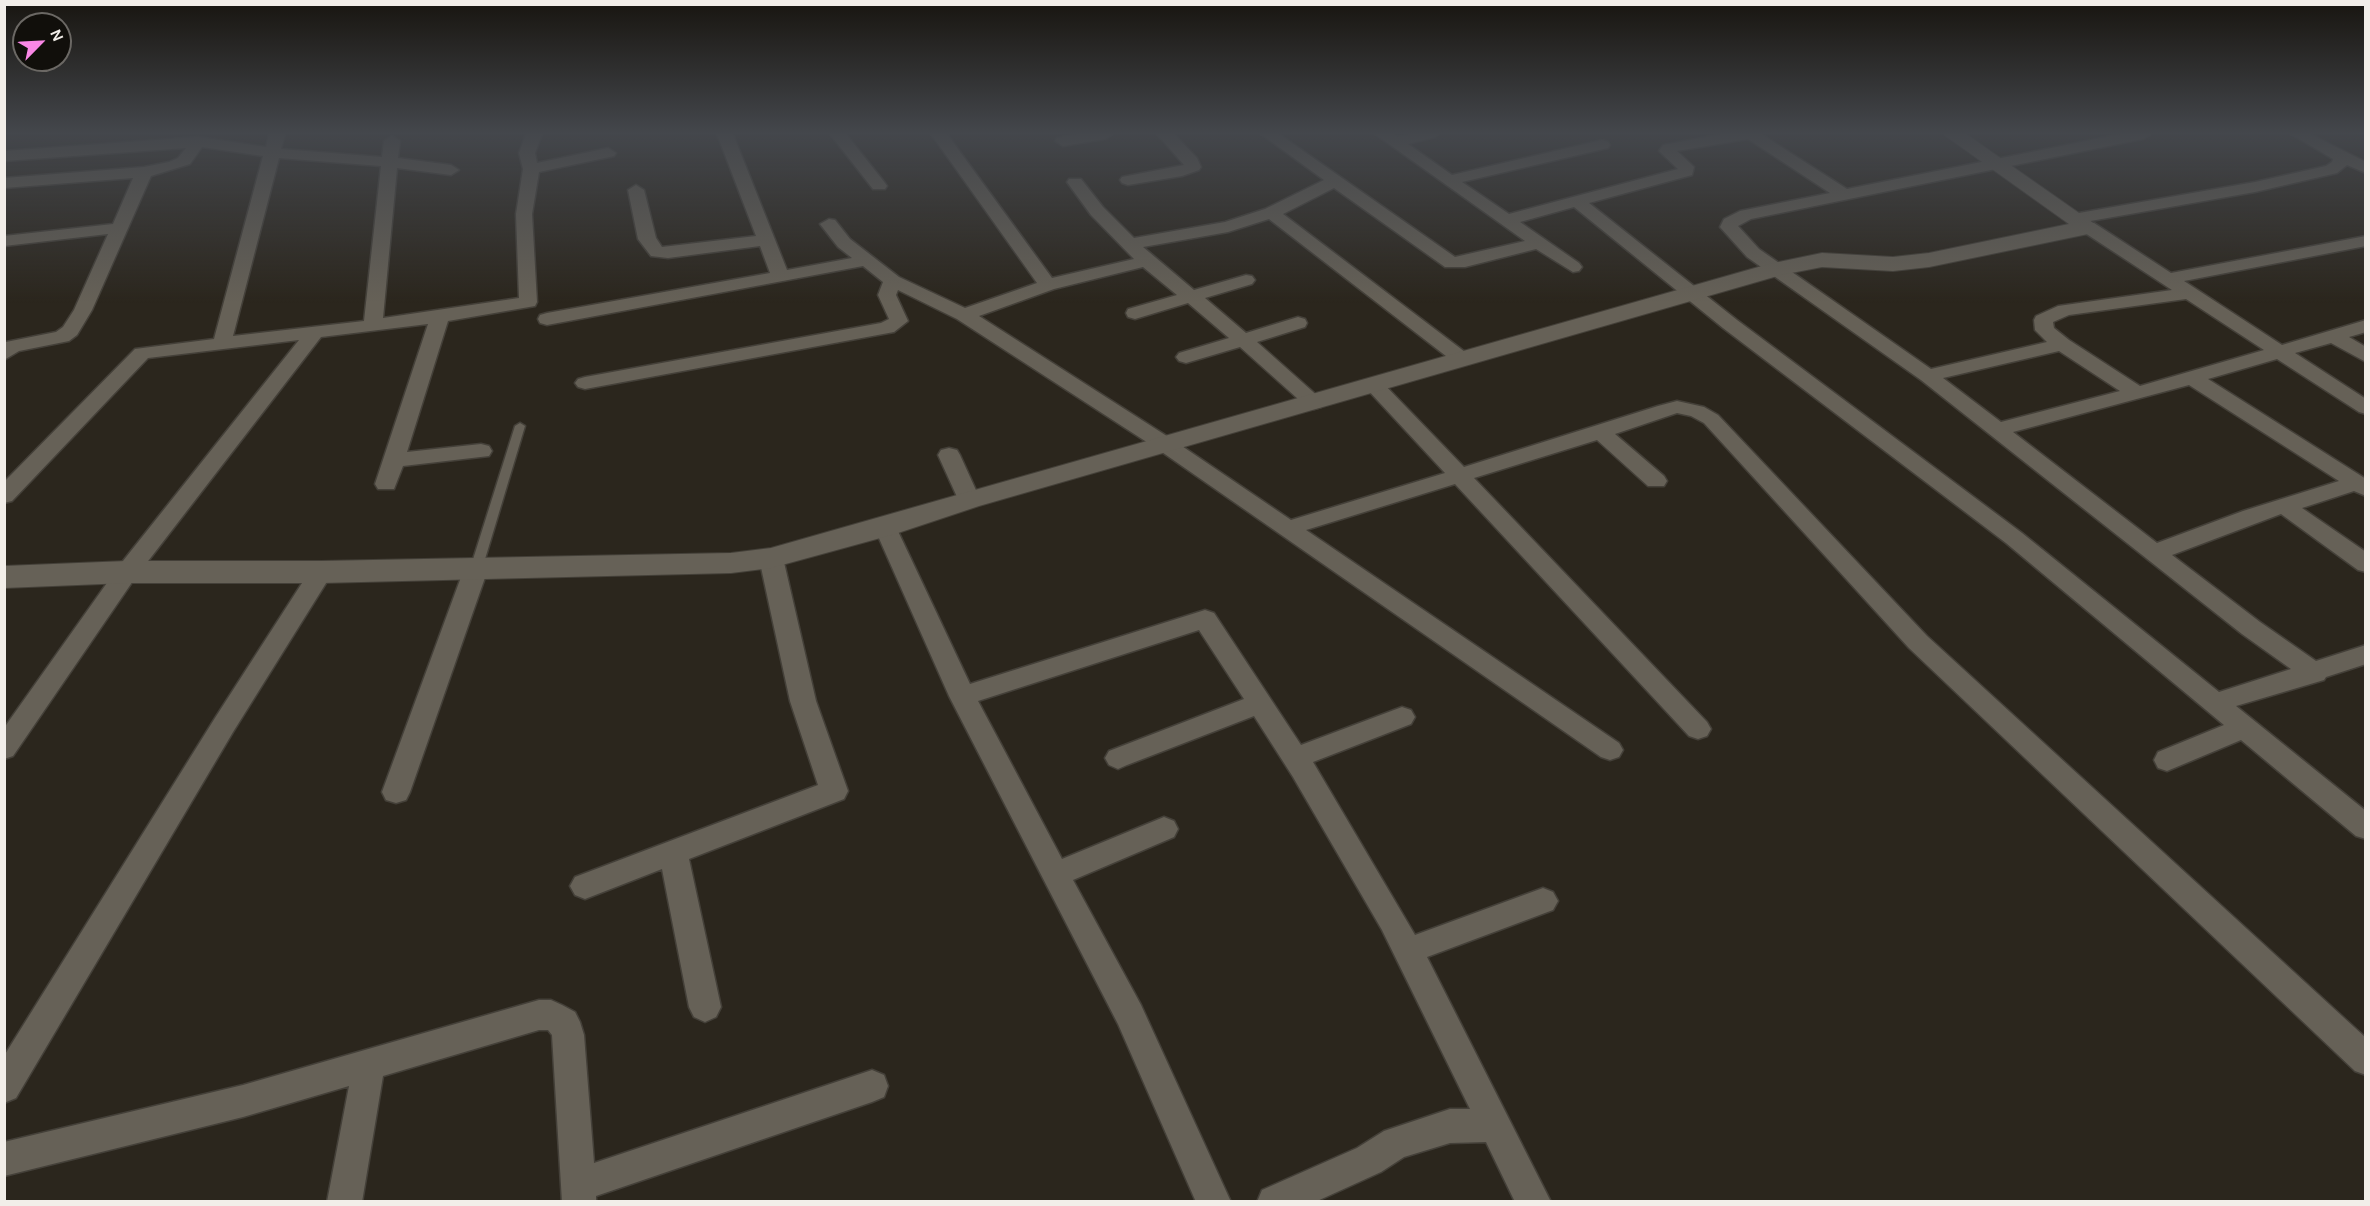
<!DOCTYPE html>
<html>
<head>
<meta charset="utf-8">
<style>
	body { margin:0 }
	#map { position:relative; width:2370px; height:1206px; overflow:hidden; background:#2b261d; font-family:Karla,sans-serif }
	canvas { display:block }
	.frame { position:absolute; inset:0; border:6px solid #f2eee9; pointer-events:none }
	.north { position:absolute; left:12px; top:12px; width:60px; height:60px; box-sizing:border-box; background:#110f0b; border:2px solid #6b6864; border-radius:50%; rotate:66deg; font-size:16px; font-weight:700; line-height:24px; text-align:center; color:#f2eee9 }
	.north::after { content:''; display:block; margin:auto; width:21px; height:27px; background:#fa87e6; clip-path:polygon(50% 0,100% 100%,50% 72%,0 100%) }
</style>
</head>
<body>
<div id="map">
<canvas width="2370" height="1206"></canvas>
<div class="frame"></div>
<div class="north">N</div>
</div>
<script>
const ctx = document.querySelector('canvas').getContext('2d');
ctx.lineJoin = 'round';
const poly = rows => new Path2D(rows.map(r => 'M' + r).join(''));
function strokePath(path, color, width, dash) { ctx.strokeStyle = color; ctx.lineWidth = width; ctx.lineCap = dash ? 'butt' : 'round'; ctx.setLineDash(dash || []); ctx.stroke(path); }
function fill(path, color) { ctx.fillStyle = color; ctx.fill(path, 'evenodd'); }
const service = poly([
	[520,423,525,426,482,569,476,573,472,572,470,569,515,426,520,423]
]);
const minor = poly([
	[269,134,285,134,281,149,382,157,384,141,392,136,400,141,398,158,451,165,459,170,451,175,397,168,383,318,519,298,516,214,523,169,519,153,526,134,542,134,535,153,537,163,608,148,616,153,614,156,539,172,532,214,537,302,535,306,448,321,407,452,481,444,489,446,492,451,489,456,403,466,394,489,378,489,375,484,428,324,321,337,135,578,13,756,4,759,4,728,119,566,299,340,148,358,12,501,4,503,4,482,135,349,214,339,263,156,202,147,190,164,151,176,92,310,77,335,69,341,19,351,4,360,6,342,56,332,63,327,74,310,108,234,4,246,4,236,113,224,133,178,4,188,4,178,144,167,169,162,178,158,186,148,4,161,4,151,198,137,266,147,269,134],
	[279,158,381,166,364,321,233,336,279,158],
	[717,134,733,134,787,270,852,258,838,247,820,224,829,219,835,220,850,239,899,277,965,308,1037,283,931,134,947,134,1052,278,1134,259,1091,215,1067,182,1069,179,1081,179,1103,207,1134,238,1225,222,1265,209,1324,180,1261,134,1279,134,1455,257,1525,241,1375,134,1393,134,1398,137,1412,134,1438,134,1435,137,1408,144,1452,175,1602,140,1608,142,1610,145,1608,148,1462,182,1509,214,1678,169,1659,151,1663,145,1723,134,1761,134,1847,189,2121,134,2151,134,2143,139,1751,219,1738,226,1759,249,1931,369,2047,342,2035,330,2034,320,2036,316,2058,306,2172,290,2082,231,2079,227,2082,223,2094,223,2171,273,2366,236,2366,246,2184,281,2282,345,2366,320,2366,332,2349,337,2366,347,2366,362,2331,343,2295,353,2366,399,2366,414,2359,412,2277,359,2208,379,2366,479,2366,496,2354,491,2302,508,2366,552,2366,572,2358,570,2281,514,2172,555,2260,622,2316,661,2366,645,2366,664,2326,677,2324,680,2236,706,2366,811,2366,839,2356,836,2241,740,2167,771,2158,768,2154,760,2158,752,2224,725,2006,543,1723,328,1574,207,1520,222,1579,263,1582,267,1579,271,1573,272,1536,249,1465,267,1445,267,1334,188,1283,214,1469,355,1472,359,1469,363,1462,365,1455,363,1269,219,1228,232,1143,247,1194,290,1246,275,1252,276,1255,280,1252,284,1205,298,1246,333,1298,317,1305,319,1307,323,1305,327,1257,342,1321,399,1324,403,1321,407,1314,409,1307,407,1240,347,1186,363,1179,361,1176,357,1179,353,1229,338,1188,303,1135,319,1128,317,1126,313,1128,309,1177,295,1143,267,1054,289,979,316,1173,440,1291,520,1445,473,1366,388,1363,384,1366,380,1380,380,1464,467,1658,406,1677,401,1704,407,1718,415,1927,636,2366,1038,2366,1075,2355,1071,1909,648,1704,423,1691,416,1677,413,1615,434,1664,476,1667,481,1664,486,1648,486,1597,440,1474,478,1707,722,1711,729,1707,736,1698,739,1689,736,1455,484,1306,530,1619,743,1623,750,1619,757,1610,760,1601,757,1159,450,957,319,898,290,896,295,908,321,894,332,585,389,578,387,575,383,578,379,585,377,881,323,889,319,878,295,883,282,863,266,547,325,540,323,538,319,540,315,547,313,770,273,760,246,668,258,651,256,638,239,628,190,636,185,644,190,656,238,662,247,756,236,717,134],
	[1748,139,1830,193,1740,211,1724,219,1720,227,1747,257,1921,380,2242,634,2291,669,2219,692,2022,533,1737,320,1589,203,1692,175,1694,167,1677,151,1748,139],
	[2186,299,2264,350,2140,386,2069,340,2054,328,2053,322,2069,315,2186,299],
	[2059,351,2120,391,2001,422,1943,378,2059,351],
	[2189,385,2339,481,2243,511,2157,543,2013,432,2189,385],
	[830,134,846,134,885,183,887,186,885,189,873,189,830,134],
	[1078,134,1113,134,1105,139,1063,146,1055,141,1057,138,1078,134],
	[1157,134,1174,134,1197,158,1201,167,1199,170,1182,176,1128,185,1122,183,1120,180,1122,177,1184,165,1157,134],
	[2291,134,2310,134,2366,162,2366,173,2347,165,2337,173,2255,192,2079,223,2071,218,2079,213,2255,182,2326,166,2332,162,2333,159,2291,134],
	[949,448,957,450,960,455,980,499,977,504,969,506,961,504,958,499,938,455,941,450,949,448],
	[885,519,893,522,896,527,970,684,1205,610,1214,613,1301,745,1402,707,1411,710,1415,717,1411,724,1313,762,1415,935,1543,888,1553,892,1558,901,1553,910,1427,957,1551,1202,1515,1202,1486,1142,1450,1143,1404,1157,1381,1172,1315,1202,1257,1202,1262,1190,1357,1148,1384,1131,1450,1109,1470,1109,1382,930,1293,777,1254,716,1127,765,1118,769,1109,765,1105,758,1109,751,1244,699,1199,630,978,701,1062,859,1164,817,1174,821,1178,829,1174,837,1073,880,1141,1005,1231,1202,1196,1202,1118,1024,949,696,874,527,877,522,885,519],
	[771,550,779,552,783,558,816,701,848,791,844,799,689,859,721,1007,716,1017,705,1022,694,1017,689,1007,662,869,585,899,575,895,570,886,575,877,818,785,790,701,759,558,763,552,771,550],
	[476,561,484,563,488,569,410,792,406,800,396,803,386,800,382,792,464,569,468,563,476,561],
	[321,564,329,566,333,572,233,732,16,1098,4,1103,4,1056,215,718,313,566,321,564],
	[539,1000,551,1000,562,1005,575,1012,580,1022,584,1035,594,1163,872,1070,884,1075,888,1086,884,1097,872,1102,596,1196,596,1202,562,1202,552,1035,548,1030,539,1030,383,1076,362,1202,327,1202,349,1086,243,1117,4,1176,4,1142,243,1085,539,1000]
]);
const tertiary = poly([
	[1943,134,1966,134,2099,227,2096,232,2088,234,1929,267,1893,271,1822,267,1781,275,979,506,895,534,771,568,731,573,321,583,127,583,4,588,4,566,127,561,321,561,731,553,771,548,1769,264,1822,253,1893,257,1929,253,2069,224,1943,134]
]);
strokePath(service, '#444039', 3);
strokePath(minor, '#444039', 3);
strokePath(tertiary, '#444039', 2);
fill(service, '#666157');
fill(minor, '#666157');
fill(tertiary, '#666157');
const sky = ctx.createLinearGradient(0, 0, 0, 303);
sky.addColorStop(0, '#181510');
sky.addColorStop(0.44, '#44474c');
sky.addColorStop(1, '#44474c00');
ctx.fillStyle = sky;
ctx.fillRect(0, 0, 2370, 303);
</script>
</body>
</html>
